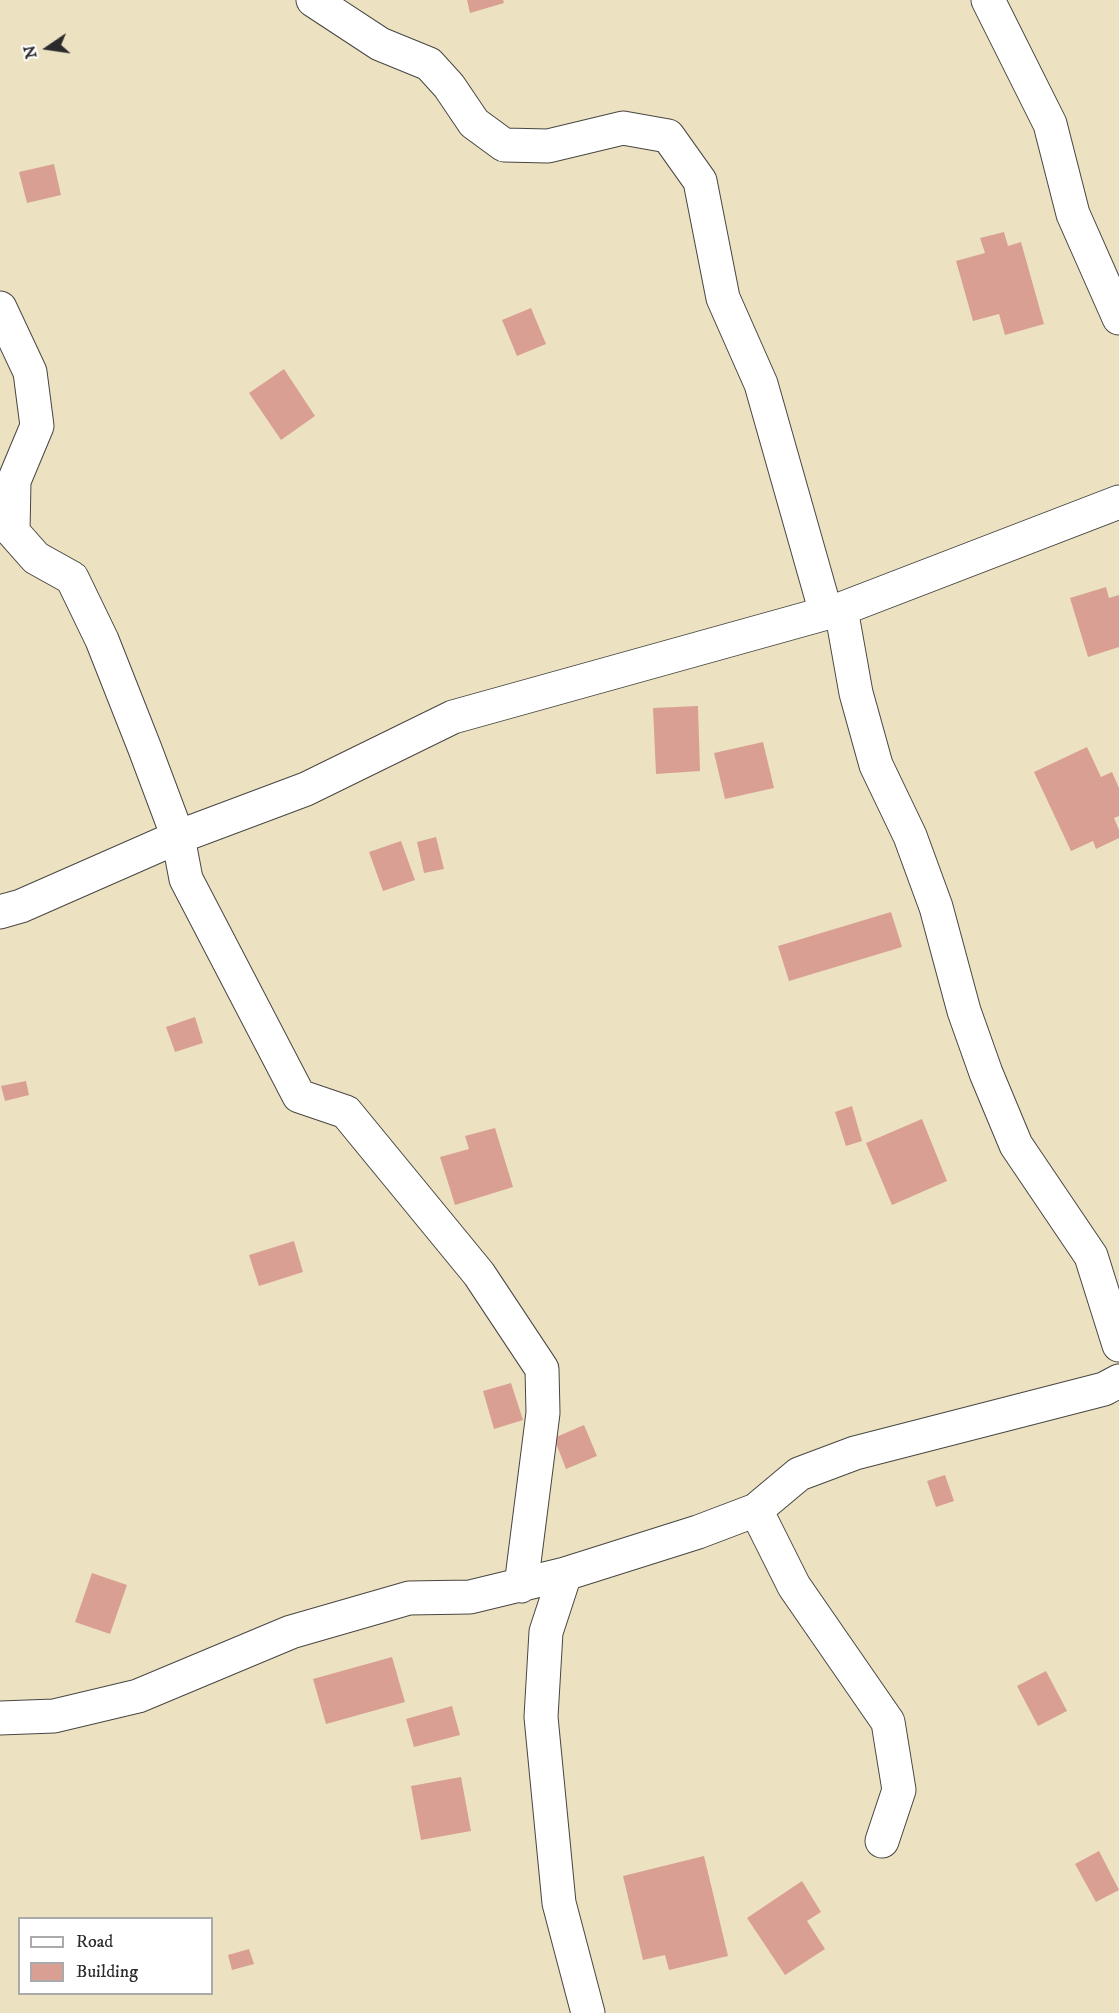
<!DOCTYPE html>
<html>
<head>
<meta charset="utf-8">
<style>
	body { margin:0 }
	#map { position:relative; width:1119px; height:2013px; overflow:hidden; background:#ece2c2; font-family:"IM FELL DW Pica",serif }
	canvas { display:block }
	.legend { position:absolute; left:18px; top:1917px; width:195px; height:78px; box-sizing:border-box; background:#fff; border:2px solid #aaa; margin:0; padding:8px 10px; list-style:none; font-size:18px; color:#2b2b2b }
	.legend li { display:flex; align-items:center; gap:12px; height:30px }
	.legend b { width:30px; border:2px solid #aaa }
	.north { position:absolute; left:18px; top:18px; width:60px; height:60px; -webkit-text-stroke:4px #fff; paint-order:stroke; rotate:257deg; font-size:16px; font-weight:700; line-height:24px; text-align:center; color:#2b2b2b }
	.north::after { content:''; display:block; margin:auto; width:21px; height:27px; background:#2b2b2b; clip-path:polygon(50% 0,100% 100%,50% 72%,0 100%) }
</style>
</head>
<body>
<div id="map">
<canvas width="1119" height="2013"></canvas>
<ul class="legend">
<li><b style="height:8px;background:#fff"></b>Road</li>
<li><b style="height:16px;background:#da9f93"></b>Building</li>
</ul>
<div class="north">N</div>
</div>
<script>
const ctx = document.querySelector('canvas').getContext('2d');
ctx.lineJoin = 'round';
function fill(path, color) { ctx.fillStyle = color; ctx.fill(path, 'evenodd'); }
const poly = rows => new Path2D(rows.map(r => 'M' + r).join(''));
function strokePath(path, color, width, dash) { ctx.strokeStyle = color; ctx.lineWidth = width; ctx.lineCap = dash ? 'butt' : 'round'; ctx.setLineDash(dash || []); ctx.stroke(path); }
fill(poly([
	[467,0,503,0,504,3,470,13],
	[54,164,61,195,27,203,19,172],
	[1004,232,1008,246,1021,242,1044,324,1005,335,999,314,973,321,956,261,985,253,980,238],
	[531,308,546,344,517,356,502,320],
	[284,369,315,416,281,440,249,393],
	[1106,587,1109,598,1119,595,1119,647,1088,657,1070,598],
	[698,706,700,771,656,774,653,708],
	[763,742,774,788,725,799,714,753],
	[1087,747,1101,777,1112,772,1119,788,1119,816,1114,818,1119,830,1119,838,1096,849,1093,841,1071,851,1034,772],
	[436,837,444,869,424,873,417,842],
	[401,841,415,880,383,891,369,852],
	[891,912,902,947,789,981,778,946],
	[195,1017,203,1043,175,1052,166,1027],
	[26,1081,29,1095,5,1101,1,1086],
	[852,1106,862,1141,846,1146,835,1112],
	[922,1119,947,1181,892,1205,866,1143],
	[495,1128,513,1187,455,1205,440,1157,469,1149,465,1136],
	[294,1241,303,1272,259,1286,249,1255],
	[511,1383,523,1420,494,1429,483,1391],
	[584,1425,597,1456,566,1469,554,1438],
	[945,1475,954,1501,936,1507,927,1481],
	[92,1573,127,1585,110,1634,75,1622],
	[392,1657,405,1702,326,1724,313,1679],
	[1046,1671,1067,1711,1038,1726,1017,1686],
	[452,1706,460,1735,414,1747,406,1719],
	[461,1777,471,1831,421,1840,411,1786],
	[1099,1851,1119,1890,1096,1902,1075,1864],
	[704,1856,728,1956,669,1970,665,1955,643,1960,623,1876],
	[802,1881,821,1912,807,1921,825,1949,785,1975,747,1918],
	[249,1949,254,1964,232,1970,228,1955]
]), '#da9f93');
const minor = poly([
	[313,0,380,44,429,64,449,86,474,123,504,145,548,146,623,128,668,136,700,181,723,298,761,384,826,613],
	[988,0,1050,124,1073,214,1119,318],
	[0,308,30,372,37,426,14,481,13,532,36,558,72,578,102,640,145,749,178,837,186,879,299,1096,346,1112,479,1274,542,1369,543,1413,521,1586],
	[841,609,856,693,876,765,910,836,936,907,964,1011,986,1073,1016,1145,1091,1256,1119,1345],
	[0,912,21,906,178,837,306,789,453,717,841,609,1119,502],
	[756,1510,794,1586,888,1722,899,1790,882,1841],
	[565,1574,546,1632,541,1717,559,1903,588,2013],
	[0,1718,54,1716,138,1696,291,1632,409,1598,470,1597,565,1574,698,1532,756,1510,799,1474,855,1453,1104,1389,1119,1381]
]);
strokePath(minor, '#484642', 35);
strokePath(minor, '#fff', 33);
</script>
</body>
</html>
